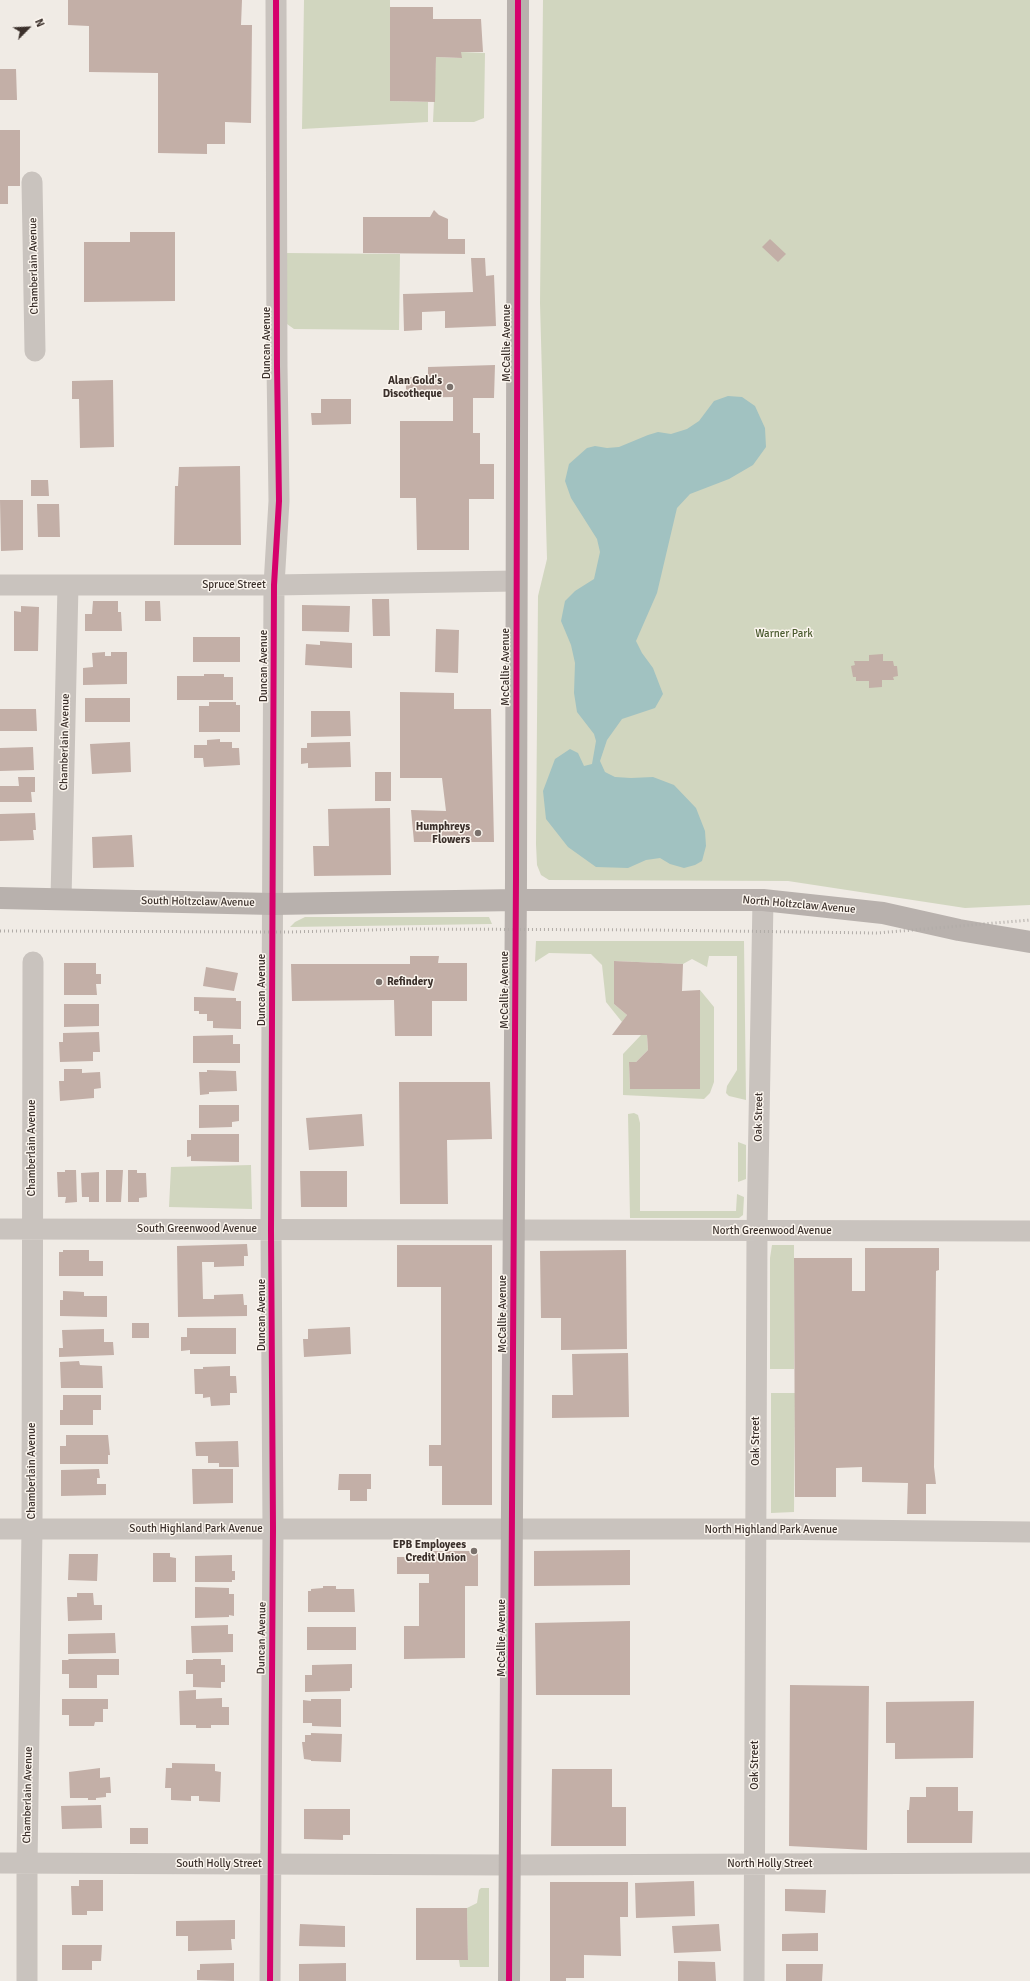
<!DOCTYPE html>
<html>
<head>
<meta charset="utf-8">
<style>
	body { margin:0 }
	#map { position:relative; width:1030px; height:1981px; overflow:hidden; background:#f0ebe5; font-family:Signika,sans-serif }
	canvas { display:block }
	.north { position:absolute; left:8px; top:8px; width:40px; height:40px; -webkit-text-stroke:3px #fbf5ee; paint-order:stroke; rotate:66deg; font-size:11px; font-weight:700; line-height:16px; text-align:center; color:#3b302b }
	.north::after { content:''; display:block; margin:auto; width:14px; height:18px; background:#3b302b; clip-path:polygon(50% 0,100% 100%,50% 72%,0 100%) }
</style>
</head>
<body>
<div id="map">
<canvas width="1030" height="1981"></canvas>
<div class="north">N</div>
</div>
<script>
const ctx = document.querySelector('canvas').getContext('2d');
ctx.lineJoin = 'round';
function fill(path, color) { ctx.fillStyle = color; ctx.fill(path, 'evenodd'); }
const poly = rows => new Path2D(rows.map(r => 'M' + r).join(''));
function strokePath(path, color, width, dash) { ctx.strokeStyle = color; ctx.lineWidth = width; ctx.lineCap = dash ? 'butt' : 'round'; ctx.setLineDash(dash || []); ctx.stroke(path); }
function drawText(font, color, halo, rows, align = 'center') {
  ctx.font = font + ' Signika,sans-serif'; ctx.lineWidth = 3; ctx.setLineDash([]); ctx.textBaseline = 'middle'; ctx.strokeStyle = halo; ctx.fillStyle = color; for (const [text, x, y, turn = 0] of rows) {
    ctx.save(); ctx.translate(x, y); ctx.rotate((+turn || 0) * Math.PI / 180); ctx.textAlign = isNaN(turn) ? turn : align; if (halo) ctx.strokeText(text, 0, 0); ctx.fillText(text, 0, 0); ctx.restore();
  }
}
fill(poly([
	[304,0,390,0,390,101,428,102,428,122,302,129],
	[543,0,1030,0,1030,905,965,908,788,881,549,880,541,875,537,865,536,844,538,596,547,559,540,303],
	[461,52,485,53,484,118,474,122,433,122,436,57,461,58],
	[286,253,400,254,399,330,294,329,287,324],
	[305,917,489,917,492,924,290,927,295,922],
	[536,941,744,941,746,1100,729,1096,726,1093,727,1086,737,1070,737,956,709,956,707,967,692,959,683,964,614,961,614,1004,627,1015,622,1022,606,1002,602,965,591,954,549,953,535,962],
	[700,990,714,1007,714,1082,710,1093,704,1099,623,1095,623,1054,641,1035,647,1035,648,1050,636,1062,629,1062,630,1089,700,1089],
	[634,1113,638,1115,640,1123,640,1211,736,1211,737,1194,744,1197,743,1215,739,1218,630,1218,628,1114],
	[738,1142,746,1145,746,1179,738,1182],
	[251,1165,252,1209,169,1207,171,1167],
	[772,1245,794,1245,794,1369,770,1369,770,1258],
	[771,1393,795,1393,794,1512,771,1513],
	[481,1888,489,1888,489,1967,460,1967,459,1960,468,1960,467,1908,477,1903,479,1890]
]), '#d1d6bf');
fill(poly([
	[728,396,742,397,755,406,765,428,766,447,753,465,729,479,690,494,677,508,657,593,636,641,642,653,653,668,663,694,655,708,622,719,607,740,600,761,605,772,615,777,631,778,653,777,674,785,696,808,705,831,706,846,702,861,695,865,684,868,670,864,660,858,646,860,628,868,596,867,568,847,546,819,543,791,555,759,570,749,578,753,584,766,592,764,596,741,594,734,577,712,574,693,575,663,571,645,561,621,565,601,575,591,594,579,600,552,597,539,571,498,565,481,569,464,587,448,595,446,607,448,619,447,648,435,658,432,671,434,687,429,699,421,714,401]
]), '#a1c2c1');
fill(poly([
	[68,0,242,0,241,25,252,25,251,123,225,122,225,144,207,144,207,154,158,153,158,73,89,72,89,26,68,25],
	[390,7,433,7,433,19,481,19,483,52,461,52,462,58,436,57,435,102,390,101],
	[0,69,16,69,17,100,0,100],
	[0,130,20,130,20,186,8,186,8,204,0,204],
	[434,210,439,215,448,219,448,239,465,239,465,254,363,253,363,217,430,217],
	[130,232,175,232,175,301,84,302,84,242,130,242],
	[770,239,786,254,778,262,762,247],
	[471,258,485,258,486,276,494,275,496,326,445,328,445,311,422,312,422,330,404,331,403,294,473,292],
	[495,365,494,398,473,398,473,433,480,433,480,464,494,464,494,499,469,499,469,550,417,550,416,498,400,498,400,421,453,421,453,397,406,398,406,377,428,377,428,367],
	[113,380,114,447,80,448,79,399,72,399,72,381],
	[321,399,351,399,351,424,312,425,311,413,321,413],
	[240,466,241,545,174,545,175,486,178,486,179,467],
	[31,480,48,480,49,496,31,496],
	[0,500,23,500,23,550,1,551],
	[37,504,59,504,60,537,38,537],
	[372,599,389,599,390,636,373,636],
	[93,601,118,601,118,612,121,612,122,631,85,631,85,614,92,614],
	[145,601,160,601,161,621,145,621],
	[302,605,350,606,349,632,302,631],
	[21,606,39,607,38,651,14,651,14,611,21,612],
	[436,629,459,630,458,673,435,672],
	[193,637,240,637,240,662,193,662],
	[320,641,352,643,352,668,305,665,306,644,320,645],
	[105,652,105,656,111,656,111,652,127,652,127,684,83,685,83,668,93,667,92,653],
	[883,654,883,661,893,661,894,666,897,666,898,676,893,677,894,680,882,680,882,687,869,688,869,681,856,681,856,677,853,677,851,666,855,665,854,661,869,661,869,655],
	[204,674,224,674,224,677,233,677,233,700,177,700,177,676,204,676],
	[400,692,454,693,454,709,491,709,494,842,414,842,411,810,446,811,442,778,400,778],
	[85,698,130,698,130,722,85,722],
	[209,702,236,702,236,705,240,705,240,732,199,732,199,706,209,706],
	[0,709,36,709,37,731,0,731],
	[311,711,350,711,351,736,311,737],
	[220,739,220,742,232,742,232,748,239,748,240,765,204,767,203,758,194,758,194,745,207,745,207,740],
	[130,742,131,772,92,774,90,744],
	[350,742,351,767,308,768,308,763,301,764,301,748,307,748,307,743],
	[33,747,34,770,0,771,0,748],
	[375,772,391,772,391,801,375,801],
	[18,777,35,777,35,792,31,792,32,802,0,802,0,786,19,786],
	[390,808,391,875,314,876,313,846,329,846,328,809],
	[35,813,36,830,33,830,34,840,0,841,0,814],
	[132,835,134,867,93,868,92,837],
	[410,956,439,956,438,963,467,963,467,1001,432,1001,432,1036,395,1036,394,1000,292,1001,291,964,410,964],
	[614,961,683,964,682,991,700,990,700,1089,630,1089,629,1062,636,1062,648,1050,647,1035,612,1035,627,1015,614,1004],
	[64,963,96,963,96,974,101,974,101,984,96,984,97,995,64,995],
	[206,967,238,973,234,991,203,986],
	[194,997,236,998,236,1001,241,1001,241,1029,213,1028,213,1021,207,1021,207,1014,199,1014,199,1011,194,1011],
	[64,1004,99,1004,99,1026,64,1027],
	[99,1032,100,1052,93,1052,93,1061,60,1062,59,1042,63,1042,63,1033],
	[233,1035,233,1044,240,1044,240,1063,193,1063,193,1036],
	[64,1069,82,1069,82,1073,100,1072,101,1088,94,1089,94,1098,60,1101,59,1081,64,1081],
	[207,1070,236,1071,237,1091,209,1092,209,1094,200,1095,199,1072,207,1072],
	[399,1082,490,1082,492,1139,447,1140,448,1204,400,1204],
	[199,1105,239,1105,239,1121,232,1122,232,1127,199,1128],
	[362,1114,364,1146,309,1150,306,1118],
	[191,1134,239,1134,239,1162,191,1161,191,1156,187,1157,187,1140,191,1140],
	[65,1170,76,1170,77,1202,65,1203,66,1197,58,1197,57,1172,65,1172],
	[106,1170,123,1170,121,1202,106,1202],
	[128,1170,137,1170,137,1173,146,1173,147,1197,139,1198,139,1202,128,1202],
	[300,1171,347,1171,347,1207,301,1207],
	[99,1172,99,1202,89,1202,89,1197,82,1197,81,1173],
	[247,1244,248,1256,244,1256,244,1266,214,1267,214,1262,202,1262,203,1299,214,1299,214,1295,243,1294,244,1305,247,1305,247,1316,178,1317,177,1246],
	[397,1245,492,1245,492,1505,442,1505,442,1466,429,1466,429,1445,441,1445,441,1287,397,1287],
	[865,1248,939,1248,939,1270,936,1271,934,1467,936,1484,926,1484,926,1514,907,1514,908,1483,862,1482,862,1467,836,1468,836,1497,795,1497,794,1258,852,1258,852,1291,865,1291],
	[63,1250,89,1250,89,1261,103,1261,103,1276,59,1276,59,1252,63,1252],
	[626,1250,627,1349,561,1350,561,1318,541,1318,540,1251],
	[63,1291,84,1292,84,1296,107,1296,107,1317,60,1316,60,1300,63,1300],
	[132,1323,149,1323,149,1338,132,1338],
	[350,1327,351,1354,304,1357,303,1339,308,1339,308,1329],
	[187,1328,236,1328,236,1354,190,1354,190,1350,181,1351,181,1337,187,1337],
	[104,1329,104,1342,113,1342,114,1355,59,1357,59,1348,63,1348,62,1330],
	[628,1353,629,1417,552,1418,552,1395,573,1395,572,1354],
	[79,1361,80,1365,102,1366,103,1388,61,1388,60,1362],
	[230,1366,230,1376,236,1376,237,1393,230,1393,230,1405,211,1406,210,1397,203,1398,203,1394,195,1394,194,1369,203,1369,203,1367],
	[63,1395,101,1395,101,1410,93,1410,93,1425,60,1425,60,1410,63,1410],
	[66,1435,108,1435,110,1455,108,1455,108,1464,60,1464,60,1446,66,1446],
	[238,1441,239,1467,219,1467,219,1463,208,1463,208,1456,196,1456,195,1442],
	[99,1469,100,1478,97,1478,97,1484,106,1484,106,1495,61,1496,61,1470],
	[192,1469,233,1469,233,1503,193,1504],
	[339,1474,371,1474,371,1489,367,1489,367,1501,350,1501,350,1490,338,1490],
	[630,1550,630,1585,534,1586,534,1551],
	[428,1551,478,1551,478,1586,465,1586,465,1658,404,1659,404,1626,419,1626,419,1583,429,1583,429,1574,397,1574,397,1557,428,1557],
	[153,1553,170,1553,170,1557,176,1558,176,1582,153,1582],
	[69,1554,98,1554,97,1581,68,1580],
	[232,1555,232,1571,235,1571,235,1580,232,1580,232,1582,195,1582,195,1556],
	[323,1586,336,1586,336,1589,354,1589,355,1612,308,1612,308,1591,311,1591,311,1589,323,1588],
	[195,1587,229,1588,229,1594,234,1594,234,1616,229,1615,229,1617,195,1618],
	[77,1593,93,1593,94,1605,102,1605,102,1620,68,1621,67,1597,77,1597],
	[630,1621,630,1695,536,1695,535,1623],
	[228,1625,228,1634,233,1634,233,1652,192,1653,191,1626],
	[307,1627,356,1627,356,1650,307,1650],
	[115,1633,116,1653,68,1654,68,1634],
	[68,1659,119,1659,119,1675,97,1675,97,1688,69,1688,69,1674,62,1674,62,1660,69,1660],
	[193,1659,221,1659,221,1665,225,1665,225,1682,221,1682,221,1688,193,1687,193,1674,186,1674,186,1660,193,1660],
	[352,1664,352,1688,350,1688,350,1691,305,1692,305,1675,312,1675,312,1665],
	[790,1685,869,1686,867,1850,789,1846],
	[196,1690,196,1699,222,1698,222,1707,229,1707,229,1725,211,1725,211,1728,196,1728,196,1725,180,1725,179,1691],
	[62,1699,108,1699,108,1709,103,1709,103,1722,95,1722,94,1726,69,1726,69,1715,62,1715],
	[311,1699,341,1699,341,1727,312,1726,312,1723,303,1723,303,1700,311,1701],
	[974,1701,973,1758,895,1759,895,1743,886,1743,886,1702],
	[311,1733,342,1734,341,1762,311,1761,311,1760,304,1759,302,1742,305,1742,305,1735,311,1735],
	[172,1763,215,1764,215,1771,221,1772,220,1802,199,1801,199,1796,191,1796,191,1801,171,1800,171,1788,165,1788,166,1768,172,1768],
	[100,1768,100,1778,110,1777,111,1793,106,1793,106,1797,96,1798,96,1800,88,1800,88,1798,70,1798,69,1772],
	[552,1769,612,1769,612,1807,626,1807,626,1846,551,1846],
	[926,1787,958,1787,958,1811,973,1811,972,1843,907,1843,907,1810,909,1810,910,1797,926,1797],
	[101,1805,102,1828,62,1829,61,1806],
	[304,1809,350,1809,350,1835,343,1835,343,1840,304,1839],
	[130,1828,148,1828,148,1844,130,1844],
	[79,1880,103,1880,103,1911,87,1911,87,1915,72,1915,71,1886,79,1886],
	[694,1881,695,1916,636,1918,635,1883],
	[550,1882,628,1882,628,1917,620,1917,621,1956,584,1955,584,1978,566,1978,566,1981,550,1981],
	[785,1889,826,1890,825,1913,785,1911],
	[416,1908,467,1908,468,1960,416,1960],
	[235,1920,235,1939,231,1939,232,1950,188,1951,188,1936,176,1936,176,1921],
	[300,1924,345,1926,345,1947,299,1946],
	[719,1924,721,1951,674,1953,672,1926],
	[818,1933,818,1951,782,1951,782,1934],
	[62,1945,102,1945,101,1961,92,1961,92,1970,62,1970],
	[678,1961,715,1962,716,1981,678,1981],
	[234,1963,234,1981,197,1980,197,1970,200,1970,200,1964],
	[346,1963,346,1981,299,1981,299,1964],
	[786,1964,823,1964,822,1981,786,1981]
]), '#c3afa7');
strokePath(poly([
	[32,182,35,351],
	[0,585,274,585,516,581],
	[61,899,68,585],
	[0,1229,1030,1231],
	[0,1529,755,1529,1030,1532],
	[0,1863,510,1865,1030,1863],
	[27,1981,27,1863,32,1529,33,962],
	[270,1981,273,1529,271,1230,274,585,279,501,277,366,276,0],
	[754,1981,757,1231,763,900]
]), '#c9c3be', 21);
strokePath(poly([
	[0,898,273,904,516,900,763,900,883,913,959,930,1030,942],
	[509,1981,516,879,518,0]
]), '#b8b1ad', 22);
strokePath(poly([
	[0,931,288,932,410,929,651,930,877,933,1030,920]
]), '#b1aca8', 3, [1, 3]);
strokePath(poly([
	[270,1981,273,1529,271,1230,274,585,279,501,277,366,276,0],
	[509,1981,516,879,518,0]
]), '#d6006c', 6);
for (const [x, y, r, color] of [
	[450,387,4,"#7a716c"],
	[478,833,4,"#7a716c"],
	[379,982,4,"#7a716c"],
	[474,1551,4,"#7a716c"]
]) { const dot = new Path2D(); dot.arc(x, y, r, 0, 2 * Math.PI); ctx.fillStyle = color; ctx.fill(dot); strokePath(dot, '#fbf5ee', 1.5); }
drawText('11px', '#3b302b', '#fbf5ee', [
	["Chamberlain Avenue",34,266,-91],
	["Duncan Avenue",267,343,-90],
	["McCallie Avenue",507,343,-90],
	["Spruce Street",234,585],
	["Duncan Avenue",264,666,-90],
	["McCallie Avenue",506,667,-90],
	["Chamberlain Avenue",65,742,-89],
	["South Holtzclaw Avenue",198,902,1],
	["North Holtzclaw Avenue",799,905,5],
	["Duncan Avenue",262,990,-90],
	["McCallie Avenue",505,990,-90],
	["Oak Street",759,1117,-89],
	["Chamberlain Avenue",32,1148,-90],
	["South Greenwood Avenue",197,1229],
	["North Greenwood Avenue",772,1231],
	["McCallie Avenue",503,1314,-90],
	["Duncan Avenue",262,1315,-90],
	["Oak Street",756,1441,-90],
	["Chamberlain Avenue",32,1471,-90],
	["South Highland Park Avenue",196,1529],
	["North Highland Park Avenue",771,1530],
	["Duncan Avenue",262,1638,-89],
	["McCallie Avenue",502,1638,-90],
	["Oak Street",755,1765,-90],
	["Chamberlain Avenue",28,1795,-89],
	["South Holly Street",219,1864],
	["North Holly Street",770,1864]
]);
drawText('bold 11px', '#3b302b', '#fbf5ee', [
	["Alan Gold's",442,381],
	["Discotheque",442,394],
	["Humphreys",470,827],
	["Flowers",470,840],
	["Refindery",387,982,"left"],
	["EPB Employees",466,1545],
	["Credit Union",466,1558]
], 'right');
drawText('11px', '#4a5a2e', '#fbf5ee', [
	["Warner Park",784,634]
]);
</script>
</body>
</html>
